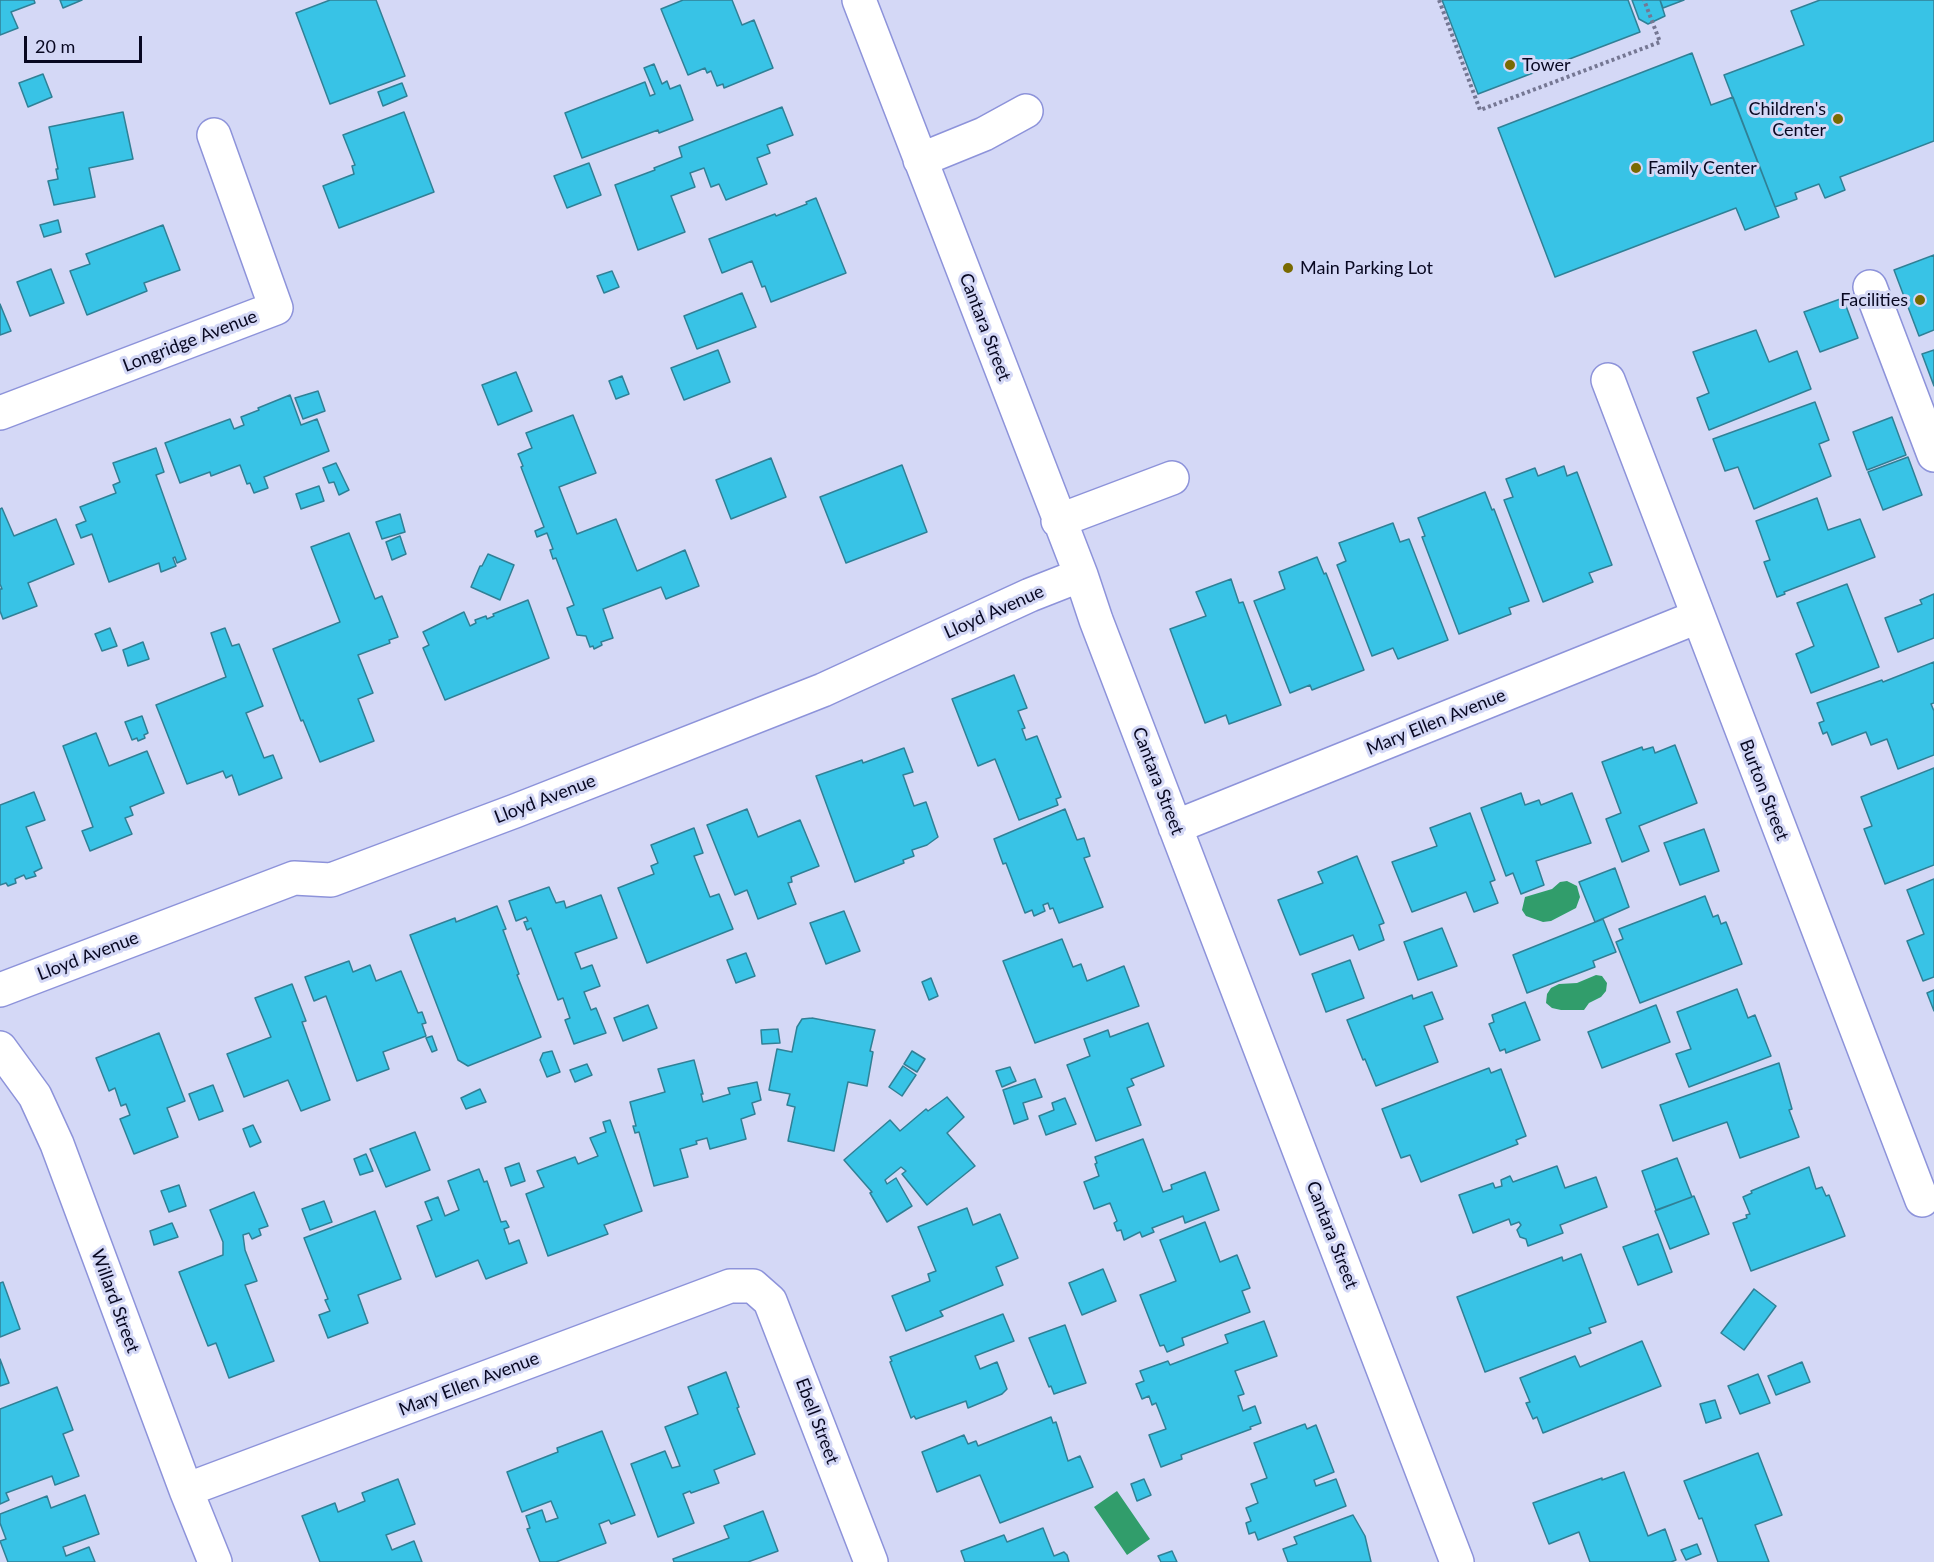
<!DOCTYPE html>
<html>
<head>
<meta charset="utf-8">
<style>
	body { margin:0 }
	#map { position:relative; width:1934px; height:1562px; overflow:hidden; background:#d4d8f6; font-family:Lato,sans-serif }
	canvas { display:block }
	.scale { position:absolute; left:24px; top:36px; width:118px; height:27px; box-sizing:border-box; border:3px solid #080821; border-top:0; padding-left:8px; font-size:18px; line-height:21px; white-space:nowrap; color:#080821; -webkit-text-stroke:4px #d4d8f6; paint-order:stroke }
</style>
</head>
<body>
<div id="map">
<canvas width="1934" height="1562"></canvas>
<div class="scale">20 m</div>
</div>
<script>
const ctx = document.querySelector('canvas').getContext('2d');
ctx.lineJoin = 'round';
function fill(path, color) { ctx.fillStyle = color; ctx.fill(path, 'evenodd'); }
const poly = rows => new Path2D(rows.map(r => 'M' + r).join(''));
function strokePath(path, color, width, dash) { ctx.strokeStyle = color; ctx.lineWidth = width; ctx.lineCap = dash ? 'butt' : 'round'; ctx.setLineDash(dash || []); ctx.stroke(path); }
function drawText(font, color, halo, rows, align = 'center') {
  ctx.font = font + ' Lato,sans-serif'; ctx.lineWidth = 6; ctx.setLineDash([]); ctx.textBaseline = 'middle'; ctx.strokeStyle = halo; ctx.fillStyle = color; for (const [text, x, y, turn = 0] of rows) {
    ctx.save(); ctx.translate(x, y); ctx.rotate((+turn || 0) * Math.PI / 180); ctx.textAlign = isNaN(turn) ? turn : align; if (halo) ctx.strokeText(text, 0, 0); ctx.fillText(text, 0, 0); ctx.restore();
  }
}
fill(poly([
	[1567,881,1577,886,1578,890,1580,897,1576,908,1551,921,1543,922,1526,916,1522,910,1525,897,1552,889,1560,882],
	[1596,975,1602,976,1607,983,1606,991,1601,997,1589,1003,1584,1010,1561,1010,1552,1008,1546,1003,1547,994,1551,988,1559,984,1577,983],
	[1117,1491,1150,1539,1127,1555,1094,1507]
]), '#319d6b');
const building = poly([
	[0,0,34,0,35,3,11,12,18,28,0,35,0,0],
	[60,0,82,0,63,8,60,0],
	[330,0,376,0,405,76,330,104,296,13,330,0],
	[683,0,732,0,742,25,754,20,773,68,724,88,723,84,717,86,711,71,707,73,705,68,688,75,661,9,683,0],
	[1442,0,1628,0,1640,32,1478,94,1442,0],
	[1632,0,1660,0,1665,16,1648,24,1639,19,1632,0],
	[1660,0,1684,0,1663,8,1660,0],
	[1820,0,1934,0,1934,141,1840,177,1845,190,1825,198,1819,184,1795,193,1797,199,1775,207,1724,75,1804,45,1791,11,1820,0],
	[1692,53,1711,105,1733,97,1779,217,1745,230,1736,208,1555,277,1498,128,1692,53],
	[654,64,662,84,667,81,670,89,680,85,693,120,659,133,658,130,582,158,565,113,645,82,650,96,655,94,644,68,654,64],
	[43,74,52,97,28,107,19,83,43,74],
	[402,83,407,96,383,106,378,92,402,83],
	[782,107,793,135,767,145,770,153,757,158,767,184,726,200,719,184,711,187,704,168,690,173,695,187,671,196,685,232,638,250,615,185,655,170,654,168,682,157,679,147,782,107],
	[123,112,133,159,89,168,95,197,54,205,48,181,58,179,56,169,58,169,49,127,123,112],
	[404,112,434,192,339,228,323,186,354,174,352,166,355,165,343,135,404,112],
	[589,163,601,195,567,208,554,176,589,163],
	[816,198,846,273,771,302,765,286,762,287,752,261,722,273,709,239,775,214,776,216,807,204,806,202,816,198],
	[58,220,61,232,44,237,40,225,58,220],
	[163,225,180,270,144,283,147,291,87,315,70,271,90,264,86,254,163,225],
	[1934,255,1934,330,1919,336,1894,270,1934,255],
	[51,269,64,303,30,316,17,282,51,269],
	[612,271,619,287,604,293,597,276,612,271],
	[742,293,756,327,697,349,684,316,742,293],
	[1843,298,1858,338,1820,352,1804,312,1843,298],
	[0,304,11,331,0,335,0,304],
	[1756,330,1769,362,1797,351,1811,389,1709,430,1697,398,1709,393,1693,352,1756,330],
	[718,350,730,382,684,400,671,368,718,350],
	[1934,350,1934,386,1922,354,1934,350],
	[516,372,532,411,498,425,482,385,516,372],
	[622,376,629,394,616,399,609,381,622,376],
	[318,391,325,411,303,419,295,398,318,391],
	[290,395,301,425,317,419,329,451,264,477,268,488,254,493,250,483,247,484,240,465,211,476,210,472,180,483,165,443,230,419,234,429,244,425,241,417,259,410,258,408,290,395],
	[1815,402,1829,440,1819,444,1831,476,1754,509,1738,467,1725,471,1713,439,1815,402],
	[573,415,596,473,559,487,577,534,616,519,637,571,685,550,699,586,666,599,661,587,603,609,613,638,601,642,602,645,594,649,593,646,590,647,586,636,577,635,567,608,574,605,556,558,553,559,550,550,553,549,547,533,537,537,535,531,544,527,521,467,523,466,518,454,532,448,526,433,573,415],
	[1892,417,1906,455,1867,470,1853,432,1892,417],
	[156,448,164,472,156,475,186,559,177,563,175,557,173,558,176,566,161,572,159,563,109,582,92,534,81,538,76,525,86,521,80,507,116,493,113,485,120,482,113,463,156,448],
	[1908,457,1922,495,1883,510,1868,472,1908,457],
	[771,458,786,497,731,519,716,480,771,458],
	[336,463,349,490,339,495,334,482,329,483,323,468,336,463],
	[902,465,927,532,846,563,820,497,902,465],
	[1564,466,1567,476,1577,472,1612,565,1589,573,1593,582,1543,602,1504,500,1513,497,1506,479,1535,468,1538,476,1564,466],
	[319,486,324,501,301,509,296,494,319,486],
	[1485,492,1492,510,1494,509,1529,601,1509,608,1511,614,1459,634,1422,537,1425,536,1418,518,1485,492],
	[1817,498,1828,530,1860,519,1875,557,1784,592,1785,594,1777,597,1764,562,1770,560,1756,521,1817,498],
	[2,508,14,536,56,519,74,564,28,583,37,606,3,619,0,611,0,589,2,589,0,584,0,509,2,508],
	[400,514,405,532,382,539,376,522,400,514],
	[1393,523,1400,542,1409,539,1448,640,1398,659,1393,648,1372,656,1337,565,1346,561,1339,543,1393,523],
	[349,533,375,599,382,596,398,637,389,640,390,643,358,655,373,693,358,699,374,741,320,762,303,720,301,721,273,649,340,622,311,547,349,533],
	[400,536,406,554,392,560,386,542,400,536],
	[488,554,514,565,500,600,471,587,480,566,482,566,488,554],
	[1317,557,1324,574,1326,573,1364,670,1312,690,1310,685,1290,693,1254,601,1285,589,1279,572,1317,557],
	[1231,579,1239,603,1243,602,1281,705,1229,724,1226,715,1205,723,1170,629,1206,616,1196,592,1231,579],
	[1847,584,1879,667,1811,693,1796,654,1814,646,1797,603,1847,584],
	[1934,594,1934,638,1898,652,1885,618,1922,604,1920,600,1934,594],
	[528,600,549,658,445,700,423,648,429,645,423,632,464,612,470,626,476,623,475,620,486,616,487,619,494,616,493,614,528,600],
	[110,628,117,646,102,651,95,634,110,628],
	[225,628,232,646,239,644,263,706,246,713,264,758,273,755,282,778,239,795,232,775,226,778,223,771,187,784,156,705,226,677,211,633,225,628],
	[143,642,149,659,128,666,123,650,143,642],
	[1934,662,1934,703,1931,704,1934,711,1934,755,1898,769,1887,739,1871,745,1866,732,1832,745,1827,732,1823,734,1819,723,1824,721,1817,703,1882,680,1883,682,1934,662],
	[1014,675,1027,708,1018,711,1025,728,1022,729,1026,740,1037,736,1061,797,1056,799,1058,805,1019,820,995,759,978,766,952,699,1014,675],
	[142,716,148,733,144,735,145,738,138,741,137,738,132,740,125,722,142,716],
	[96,733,109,766,147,751,164,793,130,807,133,815,125,818,132,834,90,851,82,831,93,827,63,746,96,733],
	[1675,745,1697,803,1639,826,1649,851,1622,862,1606,819,1621,813,1602,762,1642,747,1643,750,1653,747,1655,753,1675,745],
	[904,748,913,772,903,775,914,806,926,802,938,837,927,845,912,850,914,856,903,860,904,863,855,882,816,776,862,760,863,763,904,748],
	[1934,768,1934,865,1885,884,1864,829,1872,826,1861,797,1934,768],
	[34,792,45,820,26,827,42,868,34,872,36,876,26,879,24,875,15,879,16,883,8,886,6,883,0,885,0,805,34,792],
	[1521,793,1525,805,1539,800,1541,805,1572,793,1591,843,1536,861,1544,885,1521,894,1513,873,1506,876,1481,808,1521,793],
	[747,809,758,837,800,820,819,866,791,877,792,882,788,883,796,904,758,919,747,890,735,895,707,825,747,809],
	[1065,809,1077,840,1084,838,1090,856,1084,858,1103,907,1059,923,1053,908,1050,909,1048,903,1043,905,1045,911,1034,916,1032,910,1025,913,1006,863,1003,864,994,839,1065,809],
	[1470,813,1495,880,1490,882,1498,903,1474,912,1466,892,1412,912,1392,862,1437,846,1430,828,1470,813],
	[694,828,703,853,694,856,710,897,719,894,733,929,647,963,618,888,654,874,651,866,658,863,651,845,694,828],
	[1704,829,1719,871,1680,885,1664,843,1704,829],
	[1357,856,1384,923,1379,925,1384,940,1359,950,1353,935,1300,955,1278,900,1323,883,1318,872,1357,856],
	[1615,868,1629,907,1595,922,1579,882,1615,868],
	[1934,879,1934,977,1923,981,1907,941,1924,934,1907,890,1934,879],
	[549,887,556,903,564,901,566,908,601,895,617,938,575,953,581,969,592,965,600,986,584,992,591,1010,596,1008,606,1033,574,1044,565,1020,570,1018,563,998,558,1000,531,928,527,930,524,922,528,921,526,917,516,921,509,901,549,887],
	[1705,896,1713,917,1718,915,1721,924,1726,922,1742,964,1640,1003,1616,942,1623,939,1619,929,1705,896],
	[497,906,506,929,503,930,519,974,517,975,541,1037,468,1066,458,1060,410,935,455,918,456,922,497,906],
	[844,911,860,951,826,964,810,923,844,911],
	[1603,919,1616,952,1593,961,1595,967,1527,993,1513,955,1603,919],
	[1442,928,1457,966,1418,980,1404,942,1442,928],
	[1062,939,1073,967,1081,964,1087,981,1124,966,1139,1006,1035,1043,1003,961,1062,939],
	[746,953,755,976,736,983,727,960,746,953],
	[1350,960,1364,998,1326,1012,1312,974,1350,960],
	[349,961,353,972,370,965,376,981,401,971,418,1013,422,1012,426,1023,422,1024,426,1036,383,1052,389,1069,357,1081,326,996,314,1001,305,977,349,961],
	[931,978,938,996,929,1000,922,982,931,978],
	[292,984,306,1021,302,1022,330,1100,301,1111,288,1080,244,1097,227,1054,271,1037,255,998,292,984],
	[1737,989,1748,1018,1755,1015,1771,1056,1689,1087,1676,1054,1691,1049,1677,1012,1737,989],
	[1934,990,1934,1011,1927,993,1934,990],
	[1432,992,1443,1019,1424,1026,1438,1062,1376,1086,1365,1059,1363,1060,1347,1020,1412,995,1413,999,1432,992],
	[1525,1002,1540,1040,1506,1053,1505,1049,1500,1051,1489,1024,1494,1022,1492,1015,1525,1002],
	[648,1005,657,1028,623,1041,614,1018,648,1005],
	[1656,1005,1670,1042,1602,1068,1588,1032,1656,1005],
	[812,1018,875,1030,870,1051,873,1052,867,1086,848,1082,834,1151,788,1141,795,1107,787,1105,790,1094,769,1090,777,1049,792,1052,797,1027,802,1019,812,1018],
	[1148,1023,1164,1066,1131,1079,1134,1085,1127,1088,1141,1125,1096,1141,1067,1065,1090,1056,1084,1039,1108,1030,1110,1037,1148,1023],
	[778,1029,780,1043,762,1044,761,1030,778,1029],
	[159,1033,185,1101,167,1108,178,1137,134,1154,120,1119,130,1115,126,1104,121,1106,115,1088,109,1091,96,1058,159,1033],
	[432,1036,437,1050,432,1052,426,1038,432,1036],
	[552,1051,560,1072,547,1077,540,1060,543,1053,552,1051],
	[912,1051,925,1059,917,1072,904,1064,912,1051],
	[694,1060,703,1094,701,1094,703,1102,730,1094,728,1088,757,1082,761,1100,752,1103,755,1114,741,1119,746,1139,710,1149,707,1138,696,1141,697,1144,680,1149,688,1177,654,1186,639,1132,635,1133,633,1126,636,1126,630,1102,665,1092,658,1069,694,1060],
	[1779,1063,1792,1109,1789,1110,1799,1137,1740,1158,1727,1122,1673,1141,1660,1105,1779,1063],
	[587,1064,592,1075,575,1082,570,1070,587,1064],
	[903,1066,916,1075,902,1096,889,1087,903,1066],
	[1010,1067,1016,1081,1002,1087,996,1071,1010,1067],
	[1489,1068,1491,1073,1501,1069,1526,1136,1516,1140,1518,1144,1421,1182,1410,1155,1401,1158,1382,1109,1489,1068],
	[1035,1079,1042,1097,1023,1103,1028,1119,1014,1124,1003,1090,1035,1079],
	[213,1085,223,1111,199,1120,189,1094,213,1085],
	[480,1089,486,1102,466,1109,461,1098,480,1089],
	[947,1097,964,1117,947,1133,975,1166,927,1205,902,1174,906,1171,901,1167,885,1180,887,1184,896,1178,912,1206,887,1222,870,1193,872,1192,844,1160,890,1120,900,1131,926,1109,928,1111,947,1097],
	[1065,1098,1076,1124,1046,1135,1039,1116,1054,1110,1052,1103,1065,1098],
	[610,1120,642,1211,604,1225,608,1234,548,1256,526,1194,544,1187,537,1171,575,1157,578,1164,598,1156,590,1138,606,1132,603,1122,610,1120],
	[253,1125,261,1142,250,1147,243,1129,253,1125],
	[415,1132,430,1170,386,1187,370,1149,415,1132],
	[1143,1139,1163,1192,1172,1189,1171,1185,1205,1172,1219,1210,1185,1223,1183,1216,1152,1228,1154,1232,1142,1237,1140,1232,1124,1240,1121,1230,1117,1231,1114,1223,1117,1221,1110,1203,1094,1209,1084,1182,1099,1176,1095,1164,1097,1163,1095,1157,1143,1139],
	[366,1154,373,1171,360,1175,354,1159,366,1154],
	[1677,1158,1692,1197,1656,1210,1642,1171,1677,1158],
	[519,1163,525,1181,511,1186,505,1168,519,1163],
	[1557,1166,1565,1188,1596,1177,1607,1207,1560,1225,1563,1233,1528,1246,1526,1239,1520,1237,1517,1230,1521,1225,1519,1222,1511,1225,1509,1219,1473,1233,1459,1195,1493,1183,1495,1188,1502,1186,1501,1180,1510,1176,1513,1182,1557,1166],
	[1809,1167,1816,1189,1822,1187,1826,1196,1829,1195,1845,1236,1751,1271,1733,1223,1747,1218,1746,1215,1750,1214,1743,1197,1752,1193,1751,1191,1809,1167],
	[479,1169,484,1182,487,1181,501,1222,506,1221,509,1227,504,1229,509,1244,519,1240,527,1263,486,1279,478,1260,436,1277,417,1226,432,1220,425,1202,438,1197,445,1216,459,1210,448,1181,479,1169],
	[179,1185,186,1206,169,1212,161,1191,179,1185],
	[254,1192,268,1226,259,1229,261,1235,252,1239,249,1233,243,1235,245,1250,257,1281,245,1285,274,1361,229,1378,216,1343,208,1346,179,1272,223,1255,223,1242,210,1210,254,1192],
	[1694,1196,1709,1234,1670,1249,1655,1211,1694,1196],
	[324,1201,332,1222,310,1230,302,1209,324,1201],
	[967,1208,973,1225,1000,1214,1018,1258,996,1267,1003,1285,940,1311,943,1316,906,1331,892,1296,930,1281,928,1274,936,1271,918,1227,967,1208],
	[375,1211,401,1279,358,1295,368,1323,328,1338,319,1315,330,1311,325,1300,328,1299,304,1238,375,1211],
	[1205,1222,1220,1262,1237,1255,1250,1288,1242,1291,1250,1312,1182,1338,1184,1345,1167,1352,1164,1345,1160,1346,1140,1295,1176,1281,1160,1240,1205,1222],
	[172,1223,178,1237,154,1245,150,1231,172,1223],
	[1658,1234,1672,1272,1638,1285,1623,1247,1658,1234],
	[1581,1254,1606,1322,1589,1328,1591,1333,1485,1372,1457,1297,1562,1257,1563,1261,1581,1254],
	[1103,1269,1116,1301,1082,1315,1069,1283,1103,1269],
	[3,1282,20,1329,0,1337,0,1283,3,1282],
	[1754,1289,1776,1306,1744,1350,1721,1333,1754,1289],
	[1003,1314,1014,1341,975,1356,980,1369,997,1362,1007,1389,1002,1394,968,1408,966,1401,916,1419,914,1416,911,1418,890,1362,892,1361,890,1357,1003,1314],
	[1264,1321,1277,1356,1235,1371,1244,1394,1238,1396,1243,1411,1255,1406,1261,1423,1250,1427,1251,1429,1181,1455,1182,1459,1161,1467,1149,1435,1166,1429,1156,1403,1152,1405,1149,1396,1142,1399,1136,1384,1144,1381,1140,1371,1168,1361,1170,1365,1228,1343,1225,1335,1264,1321],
	[1065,1325,1086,1383,1054,1394,1051,1386,1049,1387,1029,1338,1065,1325],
	[1642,1341,1661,1386,1543,1433,1537,1417,1533,1419,1526,1403,1530,1402,1520,1378,1575,1356,1580,1367,1642,1341],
	[0,1359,9,1383,0,1386,0,1359],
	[1802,1362,1810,1382,1776,1395,1768,1376,1802,1362],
	[726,1372,739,1407,737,1408,755,1454,714,1470,719,1483,691,1493,690,1491,683,1494,694,1523,658,1537,631,1464,665,1451,672,1468,680,1466,665,1427,698,1414,688,1387,726,1372],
	[1758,1374,1770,1403,1740,1414,1728,1386,1758,1374],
	[57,1387,73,1430,63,1434,79,1476,55,1485,52,1476,6,1493,9,1500,0,1504,0,1409,57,1387],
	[1715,1400,1721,1418,1706,1423,1700,1404,1715,1400],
	[1051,1417,1053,1423,1056,1422,1068,1461,1080,1456,1093,1487,1000,1523,980,1475,937,1492,922,1452,964,1435,968,1444,976,1441,978,1446,1051,1417],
	[1305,1424,1307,1429,1316,1425,1334,1472,1314,1480,1316,1486,1336,1479,1346,1506,1258,1540,1255,1532,1249,1534,1246,1523,1251,1521,1246,1508,1258,1503,1251,1484,1267,1478,1254,1443,1305,1424],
	[602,1431,635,1515,611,1524,609,1520,599,1524,606,1543,556,1562,540,1562,527,1529,530,1528,526,1516,542,1510,546,1522,558,1518,551,1501,522,1512,507,1472,558,1452,557,1448,602,1431],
	[1758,1453,1782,1515,1755,1525,1769,1562,1718,1562,1702,1518,1699,1519,1684,1481,1758,1453],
	[1624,1472,1648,1536,1665,1529,1676,1560,1671,1562,1590,1562,1579,1532,1549,1544,1533,1503,1602,1478,1602,1480,1624,1472],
	[398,1479,415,1524,386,1535,392,1550,414,1541,422,1562,320,1562,302,1516,335,1503,338,1512,365,1501,362,1493,398,1479],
	[1144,1479,1151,1495,1137,1501,1131,1484,1144,1479],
	[85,1495,99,1534,63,1547,66,1556,89,1547,95,1562,8,1562,0,1541,6,1539,0,1523,0,1514,47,1496,51,1508,85,1495],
	[763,1511,778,1551,748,1562,674,1562,673,1559,729,1538,724,1526,763,1511],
	[1353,1515,1365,1536,1371,1562,1288,1562,1283,1549,1297,1544,1294,1537,1353,1515],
	[1043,1528,1054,1556,1064,1552,1067,1555,1069,1562,965,1562,961,1551,1004,1535,1007,1542,1043,1528],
	[1697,1544,1701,1554,1686,1560,1681,1550,1697,1544],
	[1172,1551,1177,1562,1161,1562,1158,1556,1172,1551]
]);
fill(building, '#38c3e6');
strokePath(building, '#308096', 1.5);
const minor = poly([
	[859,0,1081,575,1096,620,1457,1562],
	[920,160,984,134,1026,111],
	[1870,287,1934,455],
	[1608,380,1922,1200],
	[0,413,276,308,214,135],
	[1058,521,1172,478],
	[1175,827,1697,617],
	[0,990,294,878,331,880,515,811,823,690,1030,595,1081,575],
	[0,1048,35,1096,57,1144,186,1490,215,1562],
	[186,1490,730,1286,753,1286,770,1301,871,1562]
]);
strokePath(minor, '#8d93da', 36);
strokePath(poly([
	[1439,0,1480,110,1660,42,1644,0]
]), '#757793', 4, [3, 3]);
strokePath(minor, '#fff', 33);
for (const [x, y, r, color] of [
	[1510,65,6,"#796a01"],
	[1838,119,6,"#796a01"],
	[1636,168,6,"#796a01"],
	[1288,268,6,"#796a01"],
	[1920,300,6,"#796a01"]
]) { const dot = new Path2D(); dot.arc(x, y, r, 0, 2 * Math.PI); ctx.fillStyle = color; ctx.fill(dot); strokePath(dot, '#d4d8f6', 2); }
drawText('18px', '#080821', '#d4d8f6', [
	["Tower",1522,65],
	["Children's",1826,109,"right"],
	["Center",1826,130,"right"],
	["Family Center",1648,168],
	["Main Parking Lot",1300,268],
	["Facilities",1908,300,"right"]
], 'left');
drawText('18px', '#080821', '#d4d8f6', [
	["Cantara Street",985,327,69],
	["Longridge Avenue",190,341,-21],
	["Lloyd Avenue",994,612,-24],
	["Mary Ellen Avenue",1436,722,-22],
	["Cantara Street",1158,781,69],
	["Burton Street",1764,790,69],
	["Lloyd Avenue",545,799,-21],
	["Lloyd Avenue",88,956,-21],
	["Cantara Street",1332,1235,69],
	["Willard Street",115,1301,70],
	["Mary Ellen Avenue",469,1384,-21],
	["Ebell Street",817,1421,69]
]);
</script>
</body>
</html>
